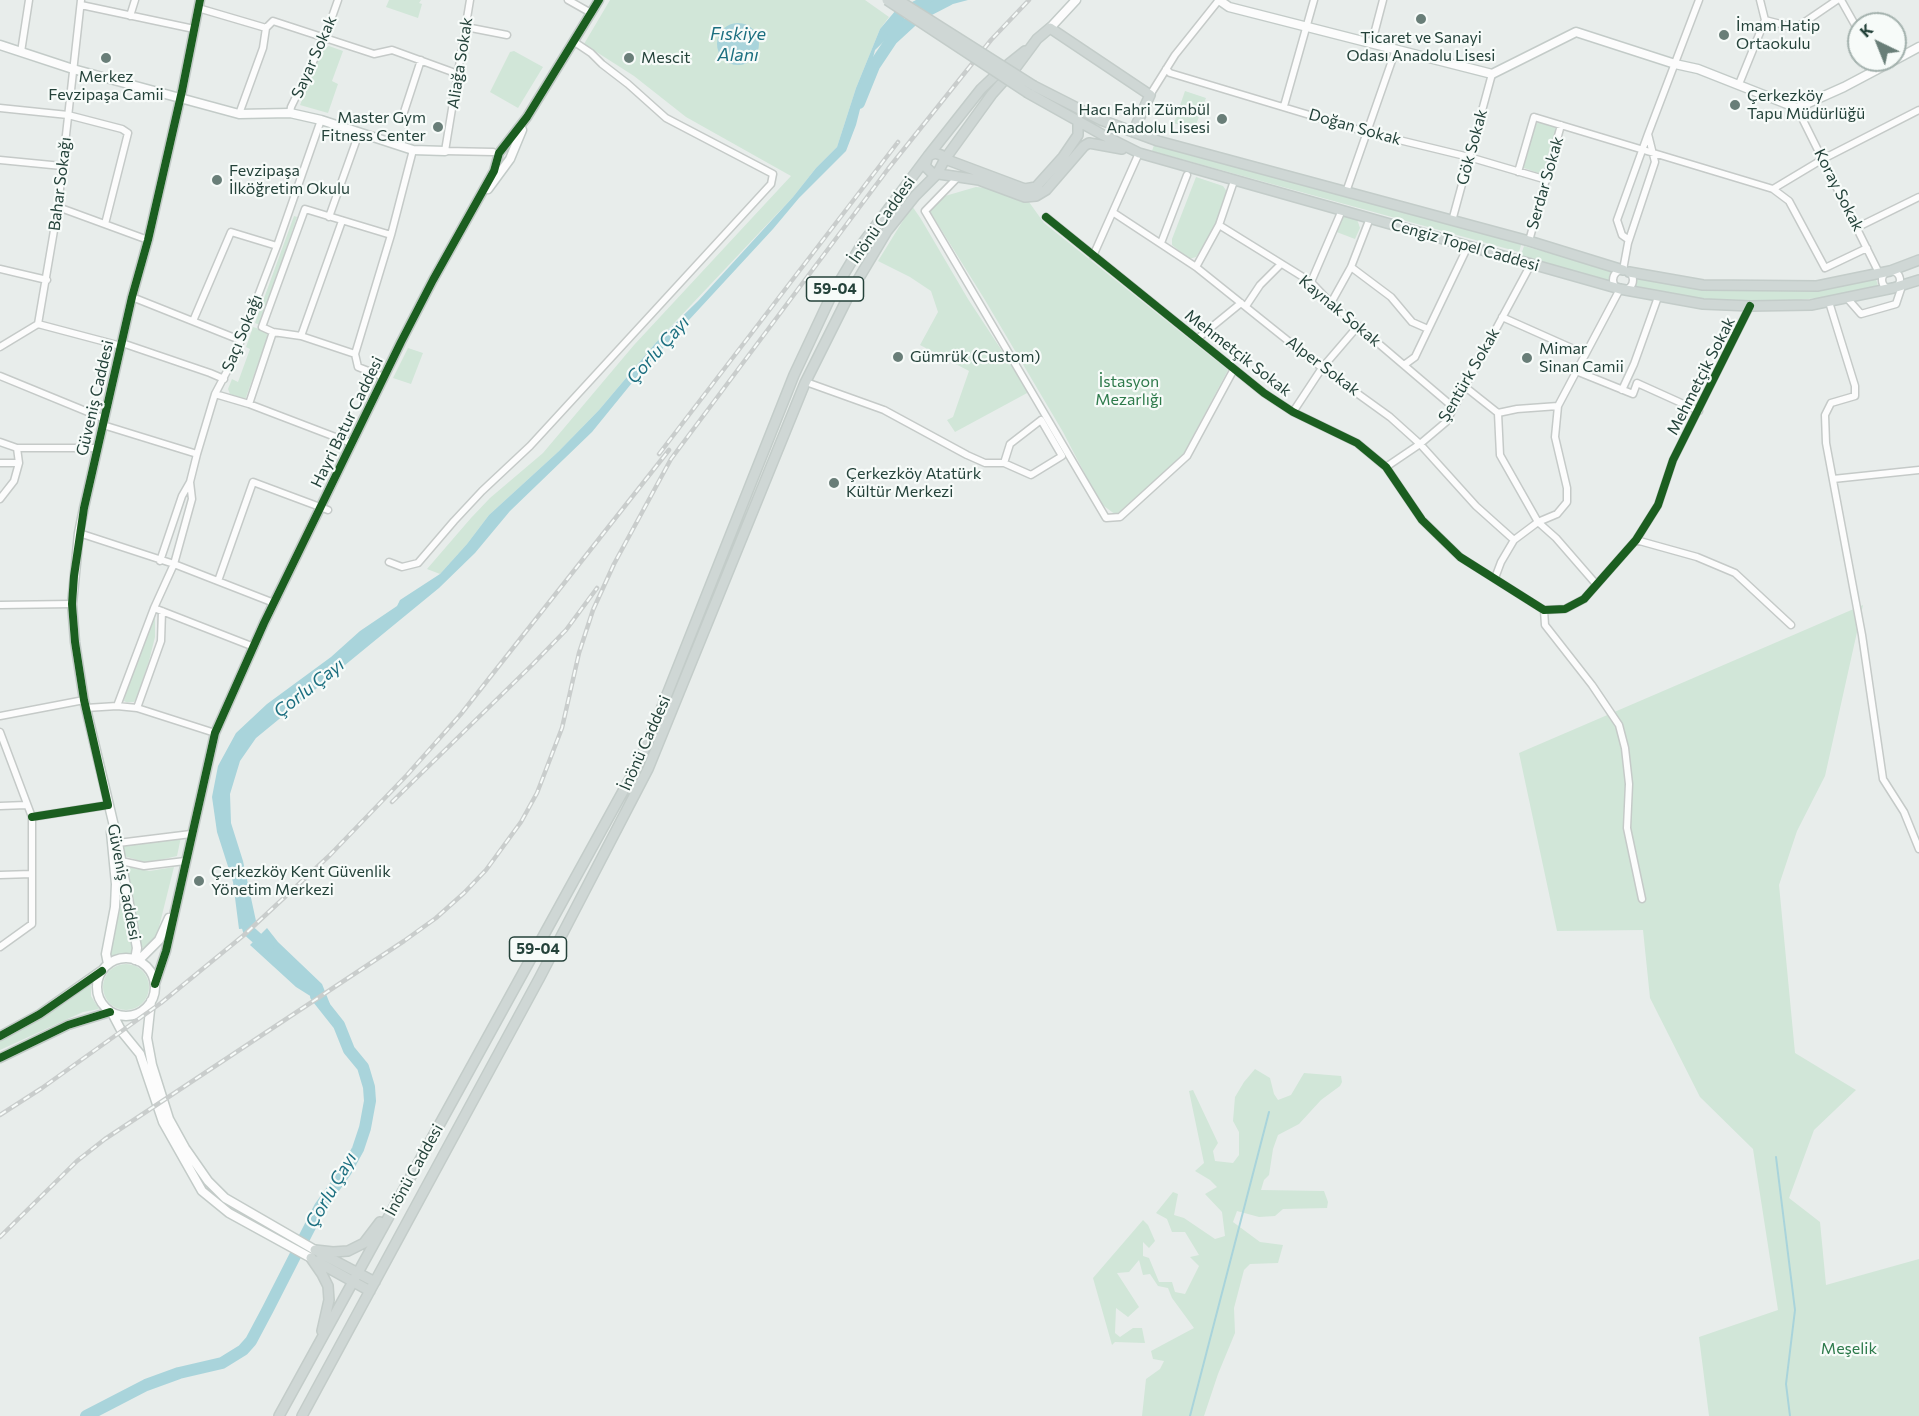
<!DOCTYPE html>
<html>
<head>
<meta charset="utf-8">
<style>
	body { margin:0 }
	#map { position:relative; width:1919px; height:1416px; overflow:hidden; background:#e8edeb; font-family:Commissioner,sans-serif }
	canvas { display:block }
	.north { position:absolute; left:1847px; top:12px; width:60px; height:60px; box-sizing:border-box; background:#f7fbf9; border:2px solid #a3b1ad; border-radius:50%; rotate:317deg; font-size:16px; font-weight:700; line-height:24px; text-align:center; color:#24423a }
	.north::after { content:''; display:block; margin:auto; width:21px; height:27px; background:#697e78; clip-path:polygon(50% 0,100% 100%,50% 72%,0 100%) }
</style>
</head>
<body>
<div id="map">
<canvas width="1919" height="1416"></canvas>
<div class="north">K</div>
</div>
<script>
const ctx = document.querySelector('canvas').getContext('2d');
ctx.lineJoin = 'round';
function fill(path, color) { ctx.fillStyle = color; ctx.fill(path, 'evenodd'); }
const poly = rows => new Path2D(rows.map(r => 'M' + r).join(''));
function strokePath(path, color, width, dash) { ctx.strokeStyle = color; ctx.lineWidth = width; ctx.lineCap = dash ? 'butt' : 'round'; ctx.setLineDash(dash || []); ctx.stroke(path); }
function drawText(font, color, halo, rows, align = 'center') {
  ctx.font = font + ' Commissioner,sans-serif'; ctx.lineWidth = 4.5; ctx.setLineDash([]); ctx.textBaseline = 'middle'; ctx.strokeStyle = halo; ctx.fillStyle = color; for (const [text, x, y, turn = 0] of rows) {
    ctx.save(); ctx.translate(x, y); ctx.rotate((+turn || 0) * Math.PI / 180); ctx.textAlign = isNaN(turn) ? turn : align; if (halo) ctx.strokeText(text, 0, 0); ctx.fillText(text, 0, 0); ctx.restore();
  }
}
fill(poly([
	[389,0,421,0,419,3,422,4,418,18,386,7],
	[610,0,865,0,889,17,880,29,856,88,837,147,816,168,793,197,659,339,599,410,559,451,489,515,467,544,440,574,427,569,471,518,490,498,543,453,634,345,791,176,686,117,634,76,584,44],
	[329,46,343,51,332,81,338,84,328,113,300,105,323,49],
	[514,51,543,67,518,108,490,92,510,52],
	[1185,91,1206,98,1194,130,1174,123],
	[1539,122,1557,127,1558,129,1546,172,1541,174,1524,168,1523,165,1534,125],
	[1155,142,1522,242,1519,252,1152,151],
	[1196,177,1223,186,1228,193,1217,225,1196,257,1189,259,1172,245,1172,239],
	[976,187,987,188,1022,202,1029,202,1044,223,1228,370,1183,455,1116,515,1100,503,1063,432,985,300,929,210,945,196],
	[912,206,921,219,968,299,1029,392,955,432,947,420,953,417,969,371,920,345,938,312,931,291,910,277,878,261],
	[1341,214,1357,219,1360,228,1355,239,1334,231],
	[294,216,297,217,260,325,255,323],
	[1524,246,1614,271,1611,282,1521,255],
	[1637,277,1708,290,1743,291,1817,289,1876,279,1879,289,1863,293,1781,302,1737,301,1692,298,1635,286],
	[253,327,266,331,268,336,245,400,230,394,228,389,232,379,238,382,250,349,246,347],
	[408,348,423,353,411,384,393,378],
	[1863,605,1825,776,1797,831,1779,885,1795,1053,1856,1090,1814,1130,1789,1198,1820,1222,1826,1285,1919,1259,1919,1416,1709,1416,1699,1337,1778,1310,1753,1149,1700,1097,1650,998,1643,930,1557,931,1519,753],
	[153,617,155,617,155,637,149,661,137,697,134,702,126,702,124,701,125,693],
	[181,837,177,856,147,863,124,856,123,846],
	[127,867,150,871,174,867,157,935,153,942,144,948,141,947],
	[122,902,133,953,108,956],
	'103 987a23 23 0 1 1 46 0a23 23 0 1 1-46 0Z',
	[93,979,91,985,91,996,99,1009,83,1012,0,1050,0,1041,65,1003],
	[1255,1069,1270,1078,1274,1094,1278,1100,1291,1095,1304,1073,1341,1076,1342,1082,1340,1086,1321,1100,1299,1124,1278,1135,1273,1149,1269,1175,1264,1180,1261,1190,1324,1191,1328,1202,1327,1208,1283,1209,1275,1216,1259,1217,1237,1211,1233,1222,1260,1242,1283,1245,1278,1263,1250,1264,1244,1270,1234,1308,1235,1333,1218,1374,1204,1416,1142,1416,1146,1379,1160,1369,1164,1361,1153,1359,1151,1351,1194,1328,1172,1298,1168,1288,1158,1286,1150,1274,1143,1275,1139,1260,1129,1272,1117,1273,1139,1307,1128,1317,1116,1308,1115,1333,1120,1337,1133,1328,1142,1328,1145,1343,1115,1342,1112,1345,1093,1278,1143,1220,1148,1225,1155,1241,1149,1248,1143,1242,1143,1256,1149,1258,1159,1282,1172,1282,1175,1292,1185,1294,1199,1266,1190,1257,1199,1255,1185,1232,1172,1232,1167,1219,1156,1213,1173,1192,1178,1194,1174,1215,1184,1218,1215,1239,1225,1236,1222,1212,1205,1194,1217,1187,1210,1180,1195,1171,1204,1163,1189,1091,1193,1090,1218,1143,1213,1151,1215,1161,1233,1163,1239,1155,1239,1132,1233,1121,1235,1097,1244,1082]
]), '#d1e6d8');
fill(poly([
	[916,0,968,0,923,12,910,3],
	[896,10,906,20,875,50,856,125,846,151,799,198,773,229,640,373,592,432,510,511,475,553,439,588,256,738,240,761,230,794,231,823,243,861,256,921,250,928,239,929,233,882,217,832,212,797,218,766,236,733,267,704,331,657,360,631,397,606,400,600,440,574,467,544,489,515,559,451,599,410,659,339,698,301,793,197,816,168,837,147,856,88,880,29],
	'717 44a21 21 0 1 1 42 0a21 21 0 1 1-42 0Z',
	[267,928,278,942,322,984,330,1004,329,1006,324,1007,323,1004,296,987,250,945]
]), '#a9d4db');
strokePath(poly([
	[1776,1157,1795,1310,1786,1384,1790,1416],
	[1190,1416,1269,1112]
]), '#a9d4db', 2);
strokePath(poly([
	[859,103,874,66,892,39,917,16,948,0],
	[244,914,249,931,268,948],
	[86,1416,146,1385,179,1373,222,1363,243,1350,251,1341,268,1309,320,1207,346,1171,358,1149,365,1128,370,1101,369,1087,363,1067,349,1050,339,1025,316,996]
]), '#a9d4db', 12);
const street = poly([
	[470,0,445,151,493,152],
	[568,0,591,13],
	[1760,0,1765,20],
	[1841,0,1859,32],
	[81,5,194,29],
	[198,8,266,28,273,21,374,54,392,50,458,74],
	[130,16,135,0],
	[1765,20,1796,28,1837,0],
	[466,27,507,35],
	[1372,42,1383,0],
	[21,52,29,0],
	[1166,69,1170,73,1366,132,1469,157,1547,180],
	[1739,84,1765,20],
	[1150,95,1175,55,1219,0],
	[1284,106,1314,0],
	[0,108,68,115,122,129,128,133,105,224],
	[1797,108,1879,273],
	[404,112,421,60],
	[290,113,291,107,325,37,338,0],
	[239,114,263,48,266,28],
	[0,160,62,166],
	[1518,172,1534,117,1773,189,1823,159,1919,110],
	[958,177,925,211,1106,518,1120,517,1187,456,1234,369],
	[1773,189,1789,201,1825,268,1867,248],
	[1346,192,1396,49],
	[58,207,148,240],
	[1114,213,1196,267,1322,368,1390,417,1420,444,1476,506,1514,540],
	[329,217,359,133],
	[1046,217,1264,393,1293,412,1357,443,1386,467,1422,520,1460,557,1544,610,1565,609,1584,599,1636,540,1658,505,1673,460,1750,306],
	[1452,221,1492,74],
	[1219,225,1311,282,1331,303,1453,407],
	[1858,227,1919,197],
	[1629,240,1622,235,1617,220,1648,134],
	[1529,241,1561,125],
	[1161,243,1187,175],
	[1093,256,1139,153],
	[1196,267,1219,225,1234,181],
	[1351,267,1391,297,1412,322,1428,329],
	[0,269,47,280],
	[1623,270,1628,243,1655,162,1648,134,1699,0],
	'1613 280a10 10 0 1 1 20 0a10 10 0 1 1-20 0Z',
	'1882 280a9 9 0 1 1 18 0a9 9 0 1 1-18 0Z',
	[1311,282,1342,210],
	[132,297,240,340],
	[1847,298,1861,314,1896,304,1902,286],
	[1829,302,1855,386,1855,396,1831,403,1825,415,1826,443,1862,635,1883,779,1904,812,1919,849],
	[1331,303,1351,267,1370,218],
	[1246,306,1260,285,1281,264],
	[1502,317,1585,354],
	[193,321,231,232,277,246],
	[38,324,121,346],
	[301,336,342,221],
	[1197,339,1241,303],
	[122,343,210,373,224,379],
	[0,347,38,324,58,207,81,0],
	[355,354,301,336,273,332,262,327,305,209,391,235],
	[1404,365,1415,357,1468,246],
	[1576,371,1633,394,1637,383,1699,411],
	[0,376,105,419],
	[384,377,358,367,355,354,391,235,413,150],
	[806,382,884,410,967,455,985,463,1004,463,1031,475,1062,456,1041,420,1010,444,1004,463],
	[1464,386,1498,413,1500,455,1538,522,1556,538,1596,584],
	[1622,390,1634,364,1658,297],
	[215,394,249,404,351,443],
	[249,404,273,332],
	[1293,412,1322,368,1358,326],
	[1498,413,1517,409,1558,406],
	[103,425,197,454,215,394,235,356,277,246,321,120],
	[0,442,17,448,19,463,14,481,0,499],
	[17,448,98,448],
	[0,463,19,463],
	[1386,467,1420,444,1446,422,1531,264],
	[1833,479,1919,470],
	[79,533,174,564,274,603],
	[1636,540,1697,557,1735,573,1791,625],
	[160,561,182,496,190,482],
	[389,562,402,567,418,563,454,521,482,491,530,446,771,184,773,174,666,118,628,84,602,64,591,53,573,41],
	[1495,578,1501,562,1514,540,1538,522,1557,514,1567,502,1567,488,1555,437,1558,406,1620,289],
	[218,581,253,482,328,510],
	[0,605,72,604],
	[154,608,254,647],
	[1544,610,1545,625,1592,685,1619,725,1625,748,1629,784,1627,828,1642,899],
	[117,706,154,608,174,564,192,499,190,482,197,454],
	[86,708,117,706,137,708,215,733],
	[137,708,161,641,162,611],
	[0,716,84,700],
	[0,732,32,817,32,924,0,947],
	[0,806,26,805],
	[32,817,108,805],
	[118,843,191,834],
	[121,861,144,866,185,861],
	[0,875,32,874]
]);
const secondary = poly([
	[1219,0,1229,7,1492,74,1576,32,1675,64,1698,69,1797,108,1844,87,1895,60],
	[1050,28,1076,0],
	[0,45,73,69,239,114,290,113,321,120,413,150,445,151],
	[1895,60,1919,47],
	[488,189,510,159,522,130],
	'97 987a29 29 0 1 1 58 0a29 29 0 1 1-58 0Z',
	[135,960,137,948,118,843,84,700,75,642,72,604,79,533,84,508,132,297,148,240,182,91,200,0],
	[138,961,159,940,169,918],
	[108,964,106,954,115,907,116,884,111,832],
	[155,984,166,951,215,733,264,623,401,342,433,280,494,171,499,153,527,117,599,0],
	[151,1001,147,1038,152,1065,169,1119,185,1148,208,1181,225,1198,315,1250],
	[112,1013,122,1032,140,1054,163,1122,202,1191,229,1213,311,1258],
	[0,1036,40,1014,101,971],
	[0,1058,68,1025,110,1012]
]);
const primary = poly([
	[1034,86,1101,120,1158,141,1529,241,1623,270],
	[1028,93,1103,135,1139,153,1620,289,1703,304,1750,306,1811,305,1893,288,1919,280],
	[1078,120,1078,135,1063,157,1036,187,1025,189,945,159,941,155,935,153,928,156,925,166,932,173,979,180,1025,197,1036,196,1046,190,1084,146,1089,143,1122,149],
	[1629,272,1703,285,1817,286,1890,271,1919,260],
	[315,1250,333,1252,348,1251,364,1243,380,1222],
	[320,1253,375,1282],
	[311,1258,322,1274,328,1286,329,1300,322,1331],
	[316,1261,370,1291],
	[279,1416,638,764,660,712,794,375,832,294,862,244,928,156,981,89,1000,71,1025,51],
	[302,1416,540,977,648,769,805,383,850,293,887,231,915,196,937,174,945,159,992,94,1017,66,1037,39,1050,28,1150,95,1133,132]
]);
strokePath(street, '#c5cac8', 9);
strokePath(secondary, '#c3cbc8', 11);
strokePath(primary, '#c3ccc9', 12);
strokePath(street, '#fcfcfc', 6);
strokePath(secondary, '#fcfcfc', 8);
strokePath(primary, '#cfd7d5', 9);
const rail = poly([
	[659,454,898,142],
	[392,802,533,664,566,630,597,588],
	[0,1115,42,1088,161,1003,244,935,330,855,407,775,461,714,669,450],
	[0,1237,77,1161,105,1139,404,941,436,918,464,893,486,870,521,822,537,793,562,728,579,653,593,610,614,564,671,459,888,169,991,40,1029,0]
]);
strokePath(rail, '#c9cdcc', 4.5);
strokePath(rail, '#f7fbf9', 2, [7]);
const primaryBridge = poly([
	[887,0,1028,93],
	[898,0,1034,86]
]);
strokePath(primaryBridge, '#c3ccc9', 12, []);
strokePath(primaryBridge, '#cfd7d5', 9);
strokePath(poly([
	[1046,217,1264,393,1293,412,1357,443,1386,467,1422,520,1460,557,1544,610,1565,609,1584,599,1636,540,1658,505,1673,460,1750,306],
	[32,817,108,805,84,700,75,642,72,604,74,576,84,508,132,297,148,240,182,91,200,0],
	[155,984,166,951,215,733,264,623,401,342,433,280,494,171,499,153,527,117,599,0],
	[0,1036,40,1014,102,971],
	[0,1058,68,1025,110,1012]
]), '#1b5e20', 8);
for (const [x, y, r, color] of [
	[1421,19,6,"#697e78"],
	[1724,35,6,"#697e78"],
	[106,58,6,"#697e78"],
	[629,58,6,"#697e78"],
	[1735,105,6,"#697e78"],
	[1222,119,6,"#697e78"],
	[438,127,6,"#697e78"],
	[217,180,6,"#697e78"],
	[898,357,6,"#697e78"],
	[1527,358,6,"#697e78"],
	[834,483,6,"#697e78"],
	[199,881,6,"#697e78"]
]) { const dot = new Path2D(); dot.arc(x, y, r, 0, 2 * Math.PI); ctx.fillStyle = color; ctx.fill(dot); strokePath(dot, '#f7fbf9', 2); }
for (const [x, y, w] of [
	[835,289,57],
	[538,949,57]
]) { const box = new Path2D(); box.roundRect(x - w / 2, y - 12, w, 24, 4.5); ctx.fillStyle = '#f7fbf9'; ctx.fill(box); strokePath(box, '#24423a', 1.5); }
drawText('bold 15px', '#24423a', null, [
	["59-04",835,289],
	["59-04",538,949]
]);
drawText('16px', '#24423a', '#f7fbf9', [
	["İmam Hatip",1736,26],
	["Ortaokulu",1736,44],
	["Ticaret ve Sanayi",1421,38,"center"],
	["Odası Anadolu Lisesi",1421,56,"center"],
	["Mescit",641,58],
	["Merkez",106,77,"center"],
	["Fevzipaşa Camii",106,95,"center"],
	["Çerkezköy",1747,96],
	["Tapu Müdürlüğü",1747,114],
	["Hacı Fahri Zümbül",1210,110,"right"],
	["Anadolu Lisesi",1210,128,"right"],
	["Master Gym",426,118,"right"],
	["Fitness Center",426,136,"right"],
	["Fevzipaşa",229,171],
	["İlköğretim Okulu",229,189],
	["Mimar",1539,349],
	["Sinan Camii",1539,367],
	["Gümrük (Custom)",910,357],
	["Çerkezköy Atatürk",846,474],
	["Kültür Merkezi",846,492],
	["Çerkezköy Kent Güvenlik",211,872],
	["Yönetim Merkezi",211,890]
], 'left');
drawText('16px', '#24423a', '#f7fbf9', [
	["Sayar Sokak",314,57,-66],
	["Aliağa Sokak",460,63,-81],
	["Doğan Sokak",1355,127,16],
	["Gök Sokak",1472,147,-75],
	["Serdar Sokak",1545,183,-74],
	["Bahar Sokağı",60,184,-83],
	["Koray Sokak",1839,190,63],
	["İnönü Caddesi",882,220,-55],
	["Cengiz Topel Caddesi",1465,245,16],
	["Kaynak Sokak",1340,311,40],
	["Saçı Sokağı",242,333,-68],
	["Mehmetçik Sokak",1238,353,38],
	["Alper Sokak",1323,366,37],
	["Şentürk Sokak",1469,375,-60],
	["Mehmetçik Sokak",1701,376,-63],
	["Güveniş Caddesi",95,398,-77],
	["Hayri Batur Caddesi",347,422,-64],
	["İnönü Caddesi",645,743,-66],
	["Güveniş Caddesi",124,882,79],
	["İnönü Caddesi",414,1170,-61]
]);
drawText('16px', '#2d7a4b', '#f7fbf9', [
	["İstasyon",1129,382],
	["Mezarlığı",1129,400],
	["Meşelik",1849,1349]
]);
drawText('italic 18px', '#1c6f80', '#f7fbf9', [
	["Fıskiye",738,34],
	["Alanı",738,55],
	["Çorlu Çayı",658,350,-48],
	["Çorlu Çayı",309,688,-38],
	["Çorlu Çayı",331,1190,-60]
]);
</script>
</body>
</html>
